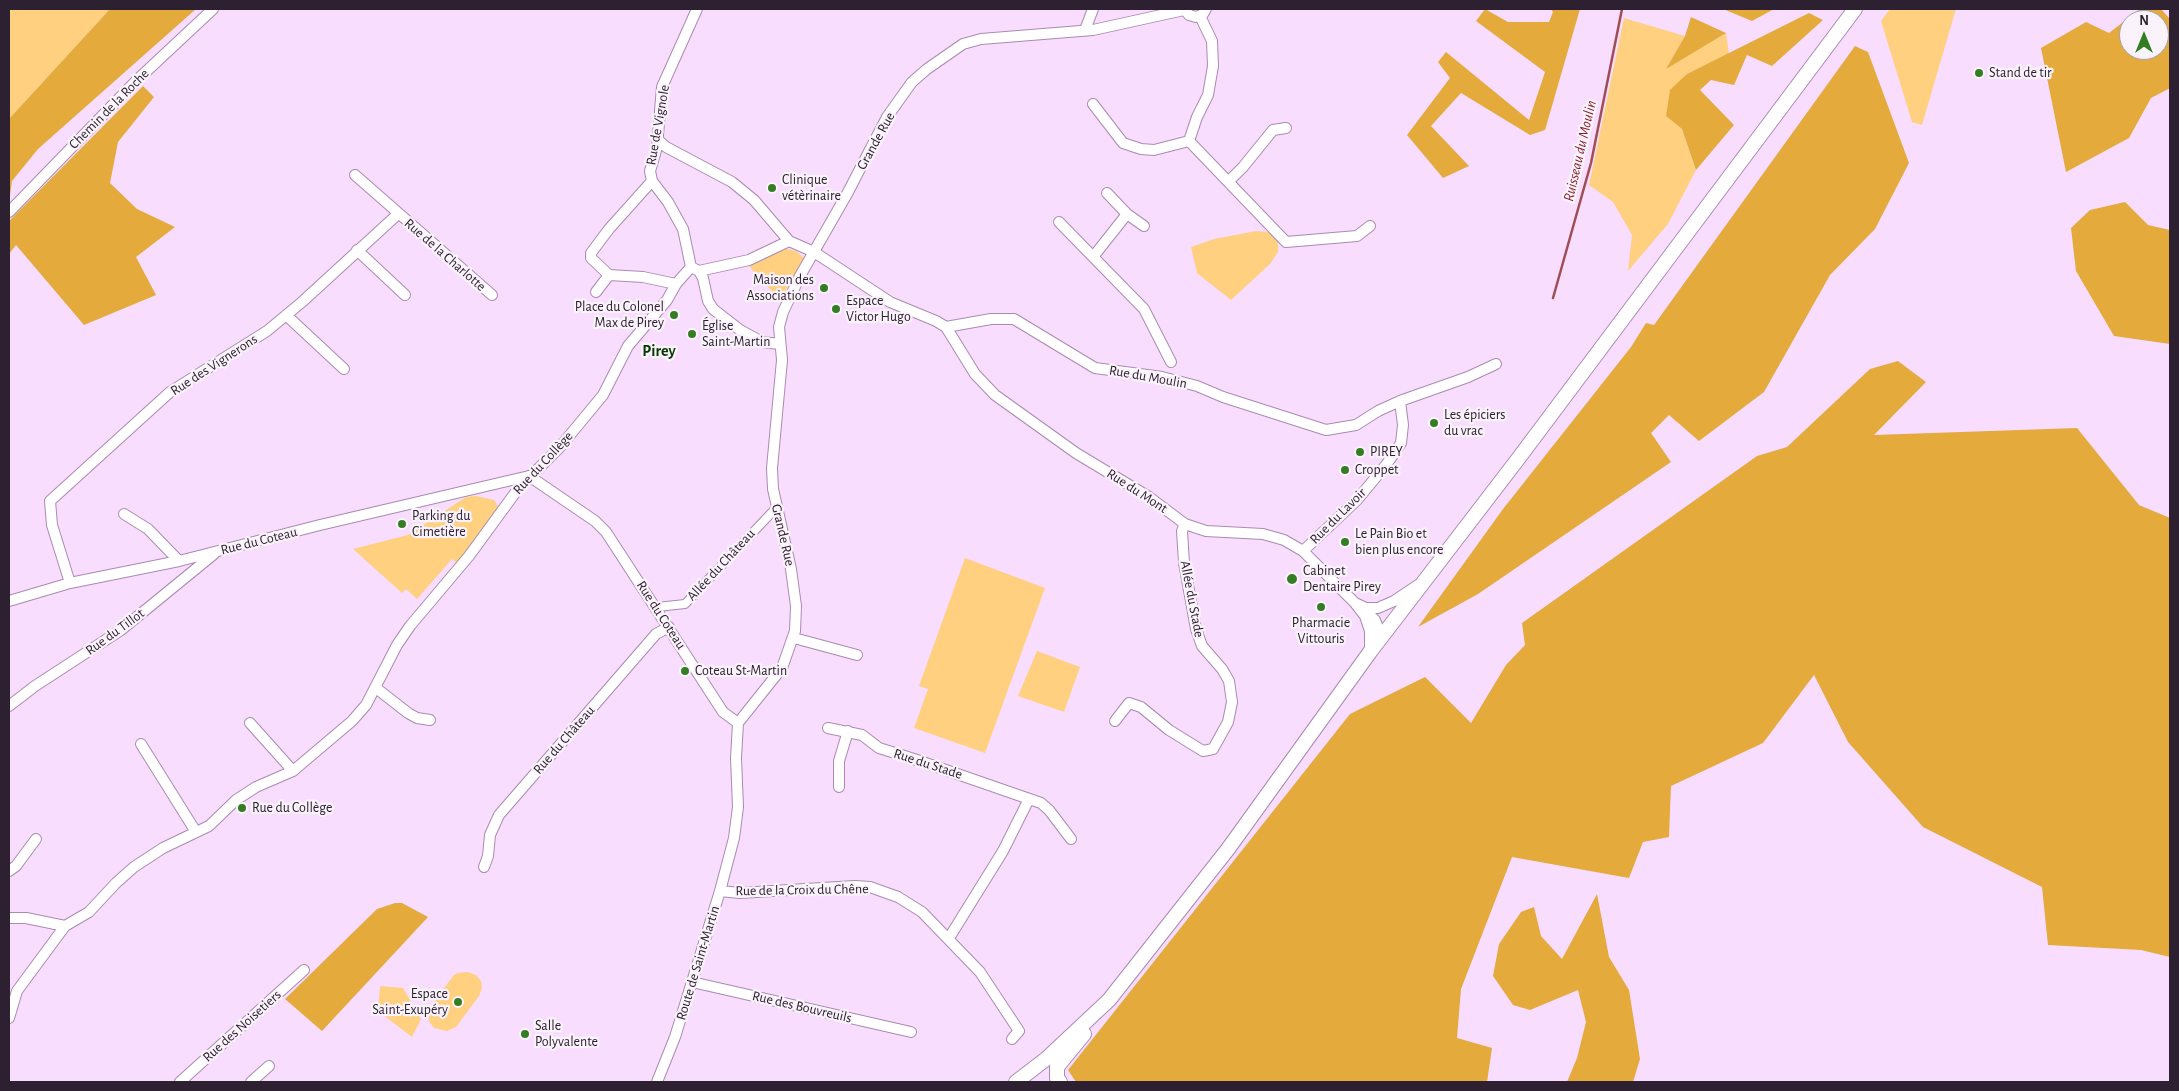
<!DOCTYPE html>
<html>
<head>
<meta charset="utf-8">
<style>
	body { margin:0 }
	#map { position:relative; width:2179px; height:1091px; overflow:hidden; background:#f9ddff; font-family:"Alegreya Sans",sans-serif }
	canvas { display:block }
	.frame { position:absolute; inset:0; border:10px solid #2d2030; pointer-events:none }
	.north { position:absolute; left:2119px; top:10px; width:50px; height:50px; box-sizing:border-box; background:#faf3fb; border:1px solid #a89faa; border-radius:50%; rotate:0deg; font-size:14px; font-weight:700; line-height:20px; text-align:center; color:#2d2030 }
	.north::after { content:''; display:block; margin:auto; width:18px; height:22px; background:#347d23; clip-path:polygon(50% 0,100% 100%,50% 72%,0 100%) }
</style>
</head>
<body>
<div id="map">
<canvas width="2179" height="1091"></canvas>
<div class="frame"></div>
<div class="north">N</div>
</div>
<script>
const ctx = document.querySelector('canvas').getContext('2d');
ctx.lineJoin = 'round';
function fill(path, color) { ctx.fillStyle = color; ctx.fill(path, 'evenodd'); }
const poly = rows => new Path2D(rows.map(r => 'M' + r).join(''));
function strokePath(path, color, width, dash) { ctx.strokeStyle = color; ctx.lineWidth = width; ctx.lineCap = dash ? 'butt' : 'round'; ctx.setLineDash(dash || []); ctx.stroke(path); }
function drawText(font, color, halo, rows, align = 'center') {
  ctx.font = font + ' "Alegreya Sans",sans-serif'; ctx.lineWidth = 4.5; ctx.setLineDash([]); ctx.textBaseline = 'middle'; ctx.strokeStyle = halo; ctx.fillStyle = color; for (const [text, x, y, turn = 0] of rows) {
    ctx.save(); ctx.translate(x, y); ctx.rotate((+turn || 0) * Math.PI / 180); ctx.textAlign = isNaN(turn) ? turn : align; if (halo) ctx.strokeText(text, 0, 0); ctx.fillText(text, 0, 0); ctx.restore();
  }
}
fill(poly([
	[9,9,110,9,9,119],
	[1890,9,1956,9,1922,125,1912,122,1881,21],
	[1624,18,1685,36,1667,68,1726,33,1729,54,1687,74,1666,116,1682,129,1696,170,1668,224,1628,271,1632,235,1613,202,1589,185],
	[1256,231,1269,232,1278,242,1278,252,1270,264,1231,300,1197,273,1191,247,1214,239],
	[782,248,796,251,804,258,780,300,749,266],
	[476,496,494,500,499,507,458,564,452,559,417,599,406,589,402,593,353,549,408,535,466,497],
	[965,558,1045,588,985,753,914,728,928,689,919,686],
	[1037,651,1080,667,1064,712,1018,696],
	[468,972,476,975,481,981,482,988,479,996,456,1027,447,1031,434,1028,429,1021,429,1009,453,976,457,973],
	[380,986,403,988,421,1019,412,1037,378,1011]
]), '#fed080');
fill(poly([
	[110,9,196,9,38,149,12,181,9,203,9,119],
	[1485,9,1508,22,1549,22,1553,12,1551,9,1580,9,1545,130,1530,135,1461,93,1431,126,1469,166,1443,178,1407,135,1450,78,1438,62,1446,52,1529,120,1545,72,1476,21],
	[1723,9,1774,9,1752,21],
	[2140,9,2161,9,2170,19,2170,88,2151,98,2129,138,2066,172,2041,48,2086,22,2109,33],
	[2129,20,2159,20,2159,50,2129,50],
	[1809,13,1823,20,1772,66,1747,55,1734,85,1711,80,1700,90,1734,125,1696,170,1682,129,1666,116,1670,90,1687,74],
	[1691,17,1726,33,1666,69,1685,36],
	[1855,46,1868,52,1909,163,1875,229,1830,275,1764,392,1699,441,1669,415,1651,433,1671,462,1478,594,1418,627,1503,509,1631,347,1646,323,1654,325],
	[143,86,154,97,118,142,110,183,137,209,175,227,136,257,156,295,84,325,16,245,9,254,9,221],
	[2125,202,2148,225,2170,230,2170,344,2114,336,2076,271,2071,228,2090,210],
	[1898,361,1926,382,1874,435,2077,428,2139,505,2170,518,2170,957,2141,950,2048,945,2042,887,1923,827,1848,742,1814,675,1763,743,1671,786,1669,837,1643,842,1629,878,1512,857,1461,989,1457,1038,1492,1048,1487,1082,1076,1082,1068,1070,1350,714,1425,677,1471,723,1506,665,1525,645,1522,623,1757,456,1787,447,1870,369],
	[1597,894,1609,957,1629,990,1640,1059,1633,1082,1567,1082,1577,1058,1586,1022,1578,990,1530,1010,1513,1005,1493,976,1499,944,1521,912,1534,907,1541,936,1562,959],
	[395,903,402,903,428,917,322,1031,285,999,377,909]
]), '#e4aa3b');
strokePath(poly([
	[1553,298,1591,163,1622,9]
]), '#a04e56', 2.5);
const pedestrian = poly([
	[657,607,685,604,777,507]
]);
const minor = poly([
	[1184,9,1189,15,1196,17,1203,14,1206,9],
	[1200,16,1212,41,1213,66,1208,95,1197,117,1189,141,1286,242,1357,236,1370,226],
	[1085,30,1093,9],
	[1093,104,1123,143,1141,149,1154,150,1189,141],
	[657,139,666,147,732,182,754,200,789,241],
	[355,175,492,295],
	[1229,181,1243,167,1273,130,1286,128],
	[9,212,136,81,213,9],
	[1127,214,1144,226],
	[1059,222,1144,309,1171,362],
	[357,250,405,295],
	[1093,257,1127,214,1107,193],
	[691,267,683,229,668,202,652,181,650,171,657,147,662,87,697,9],
	[699,271,703,278,708,301,713,309,740,330,762,342,780,344],
	[609,275,591,258,591,253,609,229,652,181],
	[609,275,643,277,676,284],
	[596,292,609,275],
	[286,315,344,369],
	[946,327,991,319,1014,319,1095,368,1162,377,1197,386,1223,397,1326,430,1356,425,1378,411,1400,401,1468,377,1496,364],
	[529,476,595,521,606,532,723,712,738,723],
	[124,514,148,529,179,561],
	[1303,551,1357,500,1386,465,1401,443,1403,425,1400,401],
	[70,583,52,525,50,501,170,392,267,331,302,302,398,214],
	[9,601,70,583,179,561,320,525,529,476],
	[1355,603,1366,608,1378,608,1394,601,1418,585],
	[1366,611,1375,620,1382,638],
	[794,638,857,655],
	[376,688,408,713,417,718,430,720],
	[9,706,35,686,121,630,214,554],
	[1115,721,1129,703,1141,707,1169,730,1203,751,1213,749,1228,722,1232,702,1229,681,1222,669,1202,646,1196,629,1184,563,1182,531,1185,524],
	[250,723,293,771],
	[738,723,782,668,795,631,796,606,791,569,773,489,772,468,782,360,779,327,783,312,800,276,847,194,887,117,912,82,927,69,963,44,981,39,1093,30,1184,10],
	[828,728,862,735,879,748,914,759,1041,803,1049,810,1071,839],
	[141,744,196,832],
	[839,787,839,761,848,731],
	[484,867,488,856,490,835,499,815,656,634,669,627],
	[9,871,16,866,36,839],
	[720,891,740,893,855,886,870,887,898,897,922,912,980,972,1019,1031,1012,1039],
	[9,918,26,918,65,926],
	[949,938,1003,851,1029,799],
	[692,982,911,1032],
	[9,1018,17,991,65,926,89,912,116,883,134,867,163,848,209,826,236,800,256,787,293,771,352,721,366,705,397,645,410,626,469,556,518,489,560,447,603,395,628,346,667,300,676,284,691,267,699,271,749,260,789,241,814,252,890,302,936,321,946,327,975,374,995,395,1076,453,1149,497,1185,524,1206,531,1263,534,1284,540,1303,551,1355,603,1365,616,1370,631,1370,652],
	[180,1082,304,970],
	[251,1082,269,1066],
	[657,1082,675,1037,720,891,734,838,738,807,736,758,738,723]
]);
const secondary = poly([
	[1016,1082,1046,1059,1109,1000,1228,849,1370,652,1518,459,1855,9],
	[1060,1082,1057,1078,1057,1067,1084,1034]
]);
strokePath(pedestrian, '#aa8ab1', 10);
strokePath(minor, '#aa8ab1', 12);
strokePath(secondary, '#aa8ab1', 16);
strokePath(pedestrian, '#fff', 8);
strokePath(minor, '#fff', 10);
strokePath(secondary, '#fff', 14);
for (const [x, y, r, color] of [
	[1979,73,5,"#347d23"],
	[772,188,5,"#347d23"],
	[824,288,5,"#347d23"],
	[836,309,5,"#347d23"],
	[674,315,5,"#347d23"],
	[692,334,5,"#347d23"],
	[1434,423,5,"#347d23"],
	[1360,452,5,"#347d23"],
	[1345,470,5,"#347d23"],
	[402,524,5,"#347d23"],
	[1345,542,5,"#347d23"],
	[1292,579,6,"#347d23"],
	[1321,607,5,"#347d23"],
	[685,671,5,"#347d23"],
	[242,808,5,"#347d23"],
	[458,1002,5,"#347d23"],
	[525,1034,5,"#347d23"]
]) { const dot = new Path2D(); dot.arc(x, y, r, 0, 2 * Math.PI); ctx.fillStyle = color; ctx.fill(dot); strokePath(dot, '#faf3fb', 2); }
drawText('14px', '#2d2030', '#faf3fb', [
	["Stand de tir",1989,73],
	["Clinique",782,180],
	["vétèrinaire",782,196],
	["Maison des",814,280,"right"],
	["Associations",814,296,"right"],
	["Espace",846,301],
	["Victor Hugo",846,317],
	["Place du Colonel",664,307,"right"],
	["Max de Pirey",664,323,"right"],
	["Église",702,326],
	["Saint-Martin",702,342],
	["Les épiciers",1444,415],
	["du vrac",1444,431],
	["PIREY",1370,452],
	["Croppet",1355,470],
	["Parking du",412,516],
	["Cimetière",412,532],
	["Le Pain Bio et",1355,534],
	["bien plus encore",1355,550],
	["Cabinet",1303,571],
	["Dentaire Pirey",1303,587],
	["Pharmacie",1321,623,"center"],
	["Vittouris",1321,639,"center"],
	["Coteau St-Martin",695,671],
	["Rue du Collège",252,808],
	["Espace",448,994,"right"],
	["Saint-Exupéry",448,1010,"right"],
	["Salle",535,1026],
	["Polyvalente",535,1042]
], 'left');
drawText('14px', '#2d2030', '#faf3fb', [
	["Chemin de la Roche",109,109,-45],
	["Rue de Vignole",658,125,-80],
	["Grande Rue",876,141,-61],
	["Rue de la Charlotte",445,255,41],
	["Rue des Vignerons",214,365,-33],
	["Rue du Moulin",1148,377,10],
	["Rue du Collège",543,463,-47],
	["Rue du Mont",1137,491,33],
	["Rue du Lavoir",1338,516,-45],
	["Grande Rue",783,535,77],
	["Rue du Coteau",259,541,-14],
	["Allée du Château",721,565,-47],
	["Allée du Stade",1192,599,79],
	["Rue du Coteau",661,615,57],
	["Rue du Tillot",115,632,-36],
	["Rue du Château",564,740,-49],
	["Rue du Stade",928,764,18],
	["Rue de la Croix du Chêne",802,890,-1],
	["Route de Saint-Martin",698,963,-73],
	["Rue des Bouvreuils",802,1007,13],
	["Rue des Noisetiers",242,1026,-42]
]);
drawText('italic 15px', '#87222c', '#faf3fb', [
	["Ruisseau du Moulin",1580,151,-77]
]);
drawText('bold 16px', '#073800', '#faf3fb', [
	["Pirey",659,351]
]);
</script>
</body>
</html>
